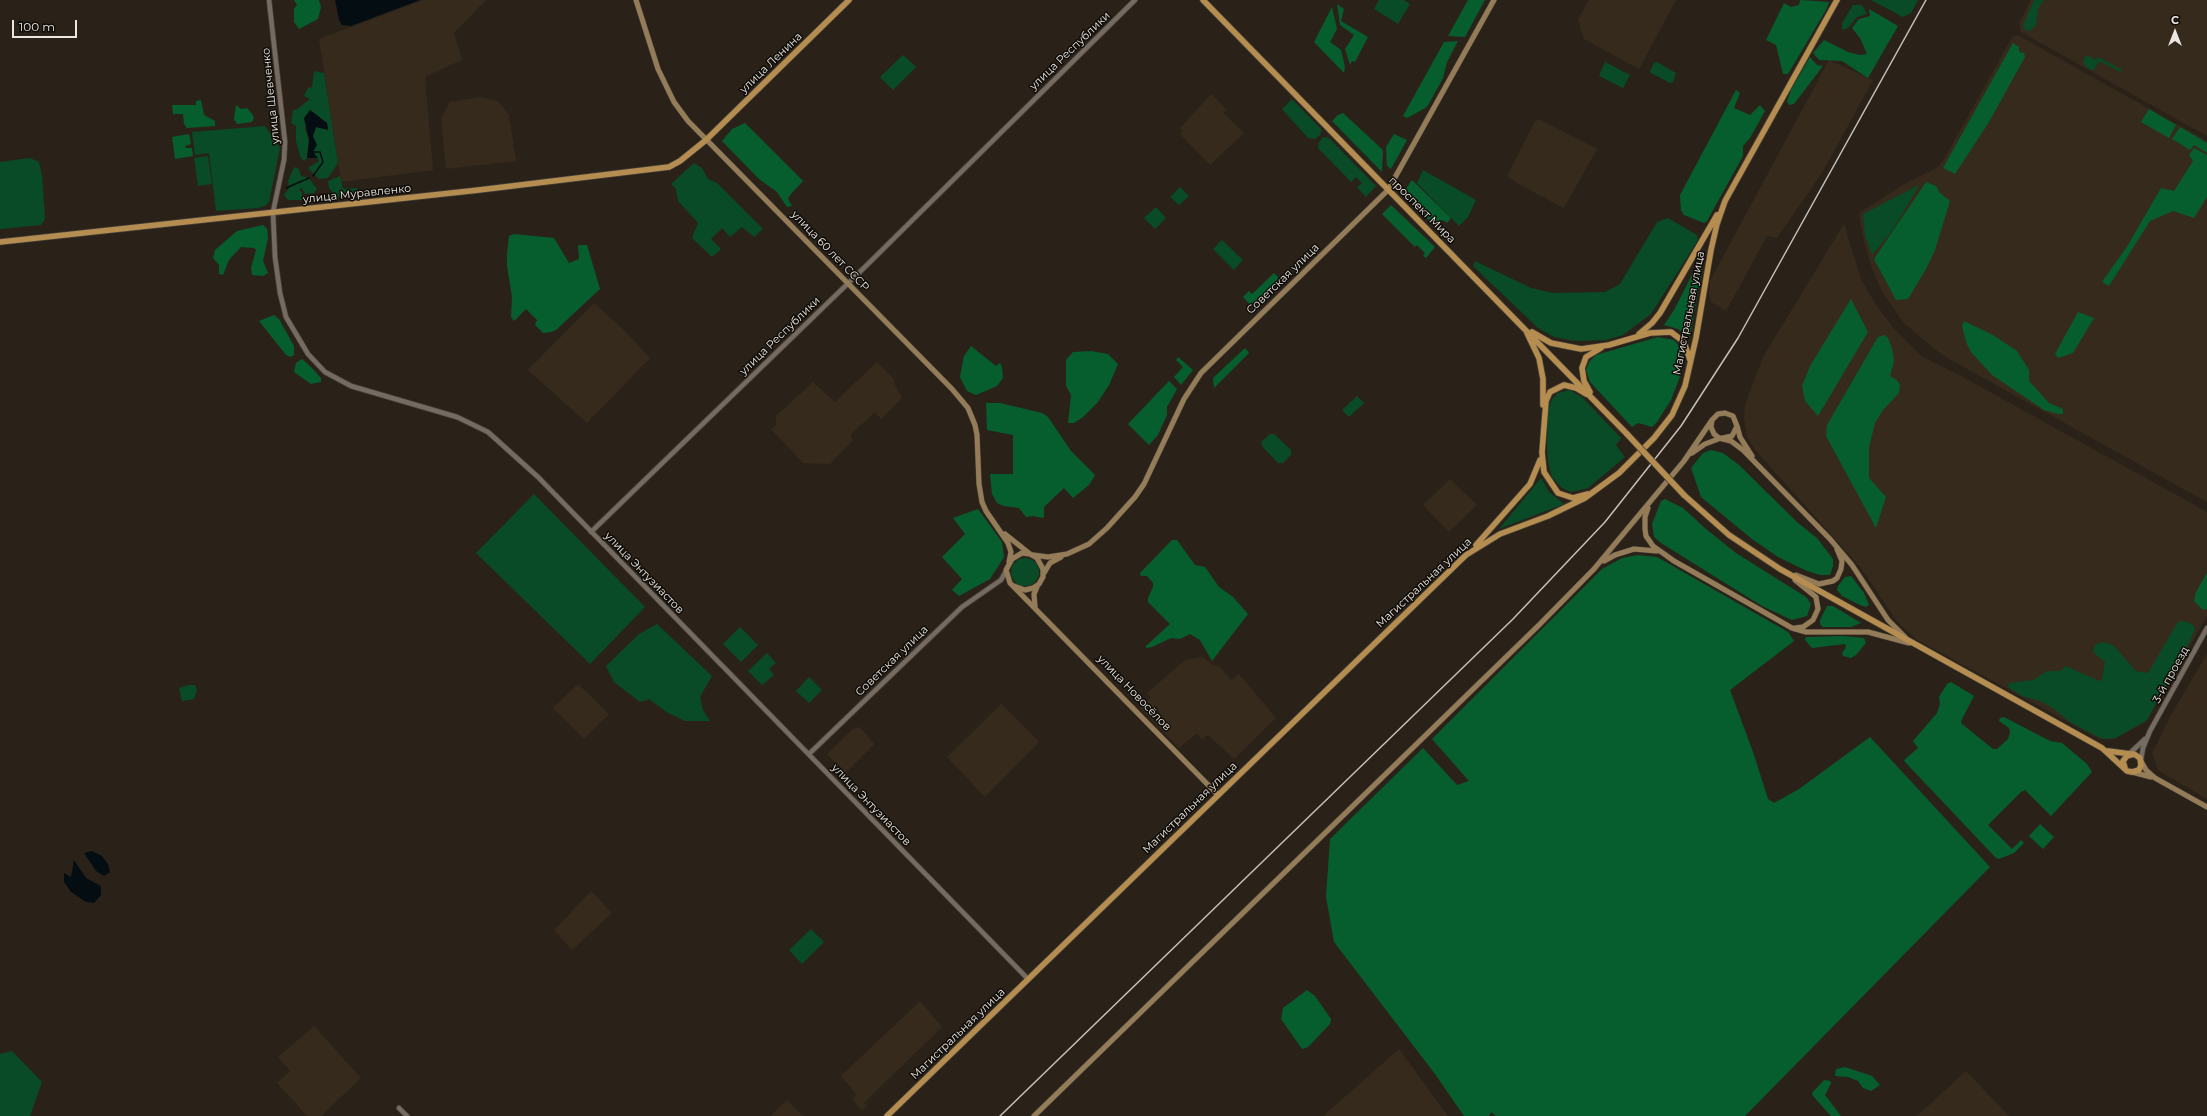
<!DOCTYPE html>
<html>
<head>
<meta charset="utf-8">
<style>
	body { margin:0 }
	#map { position:relative; width:2207px; height:1116px; overflow:hidden; background:#2a2219; font-family:Montserrat,sans-serif }
	canvas { display:block }
	.north { position:absolute; left:2155px; top:12px; width:40px; height:40px; -webkit-text-stroke:3px #100c08; paint-order:stroke; rotate:0deg; font-size:11px; font-weight:700; line-height:16px; text-align:center; color:#ebe6e0 }
	.north::after { content:''; display:block; margin:auto; width:14px; height:18px; background:#ebe6e0; clip-path:polygon(50% 0,100% 100%,50% 72%,0 100%) }
	.scale { position:absolute; left:12px; top:20px; width:65px; height:18px; box-sizing:border-box; border:2px solid #ebe6e0; border-top:0; padding-left:5px; font-size:12px; line-height:14px; white-space:nowrap; color:#ebe6e0; -webkit-text-stroke:3px #100c08; paint-order:stroke }
</style>
</head>
<body>
<div id="map">
<canvas width="2207" height="1116"></canvas>
<div class="north">С</div>
<div class="scale">100 m</div>
</div>
<script>
const ctx = document.querySelector('canvas').getContext('2d');
ctx.lineJoin = 'round';
function fill(path, color) { ctx.fillStyle = color; ctx.fill(path, 'evenodd'); }
const poly = rows => new Path2D(rows.map(r => 'M' + r).join(''));
function strokePath(path, color, width, dash) { ctx.strokeStyle = color; ctx.lineWidth = width; ctx.lineCap = dash ? 'butt' : 'round'; ctx.setLineDash(dash || []); ctx.stroke(path); }
function drawText(font, color, halo, rows, align = 'center') {
  ctx.font = font + ' Montserrat,sans-serif'; ctx.lineWidth = 3; ctx.setLineDash([]); ctx.textBaseline = 'middle'; ctx.strokeStyle = halo; ctx.fillStyle = color; for (const [text, x, y, turn = 0] of rows) {
    ctx.save(); ctx.translate(x, y); ctx.rotate((+turn || 0) * Math.PI / 180); ctx.textAlign = isNaN(turn) ? turn : align; if (halo) ctx.strokeText(text, 0, 0); ctx.fillText(text, 0, 0); ctx.restore();
  }
}
fill(poly([
	[424,0,486,0,454,33,462,60,425,77,433,170,341,182,319,39],
	[1589,0,1676,0,1639,69,1584,39,1578,20],
	[2031,0,2207,0,2207,136,2021,32,2019,23],
	[2013,36,2019,36,2207,141,2207,502,1942,355,1904,323,1881,290,1872,268,1864,242,1859,213,1906,183,1937,168,1943,161],
	[1829,60,1873,80,1822,173,1777,238,1767,236,1726,311,1711,302,1709,293,1710,281],
	[1211,94,1227,110,1223,113,1244,133,1210,165,1180,134,1183,131,1180,128],
	[480,97,498,101,509,115,516,161,446,169,441,119,450,102],
	[1539,119,1597,149,1564,208,1520,185,1507,176,1535,121],
	[1844,224,1861,279,1873,300,1894,329,1921,356,1963,377,2207,512,2207,616,2146,722,2114,739,2099,739,1916,639,1898,623,1861,568,1756,451,1747,437,1744,417,1745,405,1763,357],
	[594,303,624,330,650,358,587,423,528,370],
	[877,362,894,379,894,383,902,398,881,419,875,412,850,435,853,440,830,464,803,463,771,429,776,425,776,416,813,382,835,402],
	[1450,479,1477,505,1449,532,1423,505],
	[2207,654,2207,799,2159,771,2152,754,2171,715],
	[1203,657,1213,665,1220,667,1231,680,1239,674,1276,718,1234,759,1208,735,1202,740,1197,733,1179,748,1140,708,1151,697,1147,693,1185,660],
	[578,684,609,714,584,739,553,708],
	[1001,704,1039,742,985,797,947,757],
	[860,727,874,744,845,773,827,754,853,729],
	[591,891,612,913,572,950,554,930],
	[920,1001,942,1027,864,1103,867,1106,862,1110,853,1100,856,1094,841,1076],
	[314,1026,361,1078,321,1116,307,1116,277,1083,290,1071,278,1057],
	[1399,1049,1448,1116,1323,1116],
	[1966,1071,2009,1116,1917,1116],
	[787,1100,803,1116,771,1116]
]), '#362a1c');
fill(poly([
	[1379,0,1404,0,1410,4,1398,24,1374,9],
	[1871,0,1918,0,1911,13,1903,17],
	[2034,0,2044,0,2038,9,2036,25,2030,31,2025,30,2023,25],
	[1853,5,1862,5,1867,14,1857,17,1848,28,1842,30,1842,23],
	[903,55,916,67,893,90,880,77],
	[2086,55,2096,60,2098,57,2122,70,2121,72,2099,61,2093,71,2085,66,2083,61],
	[1605,62,1630,75,1623,88,1599,76],
	[1657,62,1676,73,1673,82,1670,83,1651,73,1650,71,1654,63],
	[314,71,324,73,338,163,328,178,319,179,308,168,319,161,313,152,313,136,316,127,328,129,327,123,310,110,305,129,309,140,307,158,304,161,300,156,296,141,296,126,291,123,293,110,296,110,310,99,304,96,308,88,312,87],
	[1292,99,1322,130,1320,135,1315,139,1308,138,1282,109],
	[265,126,280,148,269,202,265,206,258,208,216,211,209,153,195,155,192,132],
	[1323,137,1329,138,1376,186,1366,197,1357,187,1362,183,1356,177,1351,182,1318,148,1319,142],
	[208,156,212,184,198,186,194,158],
	[30,158,39,162,42,175,45,219,41,225,0,229,0,162],
	[694,163,702,168,708,179,717,183,763,229,754,237,742,227,730,237,722,228,711,239,721,249,712,257,692,238,698,223,678,201,676,189,671,184],
	[294,167,299,169,301,176,309,178,317,189,314,193,305,194,302,188,299,190,302,192,303,200,288,200,284,195,289,188,288,181],
	[1423,170,1476,200,1468,217,1459,226,1417,183],
	[340,176,343,189,357,188,360,194,355,198,354,194,346,193,345,198,337,197,329,188,328,181],
	[1919,185,1893,230,1872,255,1865,235,1863,214],
	[1180,187,1189,196,1179,205,1170,197],
	[1156,207,1166,218,1155,229,1144,218],
	[1668,218,1697,235,1698,240,1651,314,1623,335,1606,340,1575,341,1554,337,1538,328,1473,266,1475,261,1531,288,1553,293,1605,292,1620,284,1657,222],
	[1222,240,1243,260,1234,270,1213,249],
	[1569,390,1582,397,1621,438,1616,445,1625,457,1588,488,1571,492,1562,488,1552,477,1548,462,1547,443,1548,410,1552,399,1558,393],
	[1357,396,1364,403,1349,417,1342,410],
	[1270,434,1274,434,1291,450,1291,455,1283,463,1278,463,1262,446,1261,442],
	[1541,478,1549,492,1564,504,1499,529],
	[534,494,645,607,590,664,476,553],
	'1011 572a14 14 0 1 1 28 0a14 14 0 1 1-28 0Z',
	[2180,621,2188,622,2194,626,2195,629,2191,639,2147,720,2116,738,2104,739,2096,736,2070,722,2053,708,2040,701,2022,696,2008,687,2009,683,2033,680,2047,671,2060,671,2066,666,2099,681,2102,680,2105,662,2093,652,2095,645,2102,642,2113,645,2136,671,2148,673,2177,623],
	[657,624,712,676,700,697,703,710,710,721,685,721,668,713,649,699,640,702,614,682,606,666,639,634],
	[740,627,758,645,741,662,723,644],
	[767,653,776,663,769,669,774,675,762,685,748,671],
	[809,677,822,690,809,703,796,691],
	[189,685,195,685,197,690,194,699,182,701,179,688],
	[811,929,824,942,802,964,789,950],
	[12,1051,42,1082,30,1116,0,1116,0,1054]
]), '#084b26');
fill(poly([
	[294,0,319,0,321,7,318,19,299,29,294,22,294,9,297,5],
	[1468,0,1485,0,1465,37,1448,36],
	[1800,0,1829,2,1826,10,1788,74,1783,74,1776,45,1766,40,1784,3,1791,7,1799,5],
	[1337,4,1344,9,1341,21,1368,37,1355,62,1352,61,1350,65,1345,49,1354,35,1340,25],
	[1332,7,1337,29,1330,42,1341,50,1345,67,1344,73,1314,42],
	[1869,9,1898,26,1868,78,1842,61,1819,60,1813,53,1824,40,1848,52,1860,55,1867,54,1860,38,1852,28,1859,19,1870,16],
	[1458,41,1447,62,1443,78,1427,107,1407,118,1403,116,1444,42],
	[2013,43,2019,47,2019,52,2024,53,2025,57,1989,122,1955,174,1943,168],
	[1810,57,1817,65,1823,66,1794,104,1789,105,1787,101,1791,90],
	[1736,90,1740,93,1734,108,1750,115,1760,105,1765,111,1750,138,1743,146,1743,156,1707,221,1704,223,1684,215,1681,210,1680,195],
	[201,100,204,115,215,121,215,126,187,128,184,124,183,114,173,114,172,105,196,105,196,101],
	[236,105,241,109,247,108,252,114,254,118,252,122,237,124,234,119],
	[2149,109,2176,125,2169,138,2141,122],
	[1343,113,1383,150,1382,172,1332,121,1338,115],
	[745,123,803,181,790,195,788,199,792,206,787,207,777,192,759,179,722,141,732,129],
	[2180,127,2207,143,2207,153,2194,145,2190,150,2172,139],
	[189,134,191,144,185,146,186,148,192,148,193,156,175,159,172,137],
	[1394,134,1407,140,1391,169,1387,166,1386,147],
	[2194,148,2207,155,2207,197,2194,218,2173,211,2150,221,2109,286,2102,282,2128,245,2161,188,2174,191,2193,161,2189,155],
	[1412,180,1451,218,1447,223,1443,220,1435,227,1403,193],
	[1926,182,1936,186,1940,193,1950,201,1935,250,1926,269,1908,299,1896,300,1874,259],
	[1391,205,1435,247,1426,258,1423,256,1425,253,1417,245,1415,247,1382,214],
	[263,225,267,229,268,238,263,261,268,273,263,276,252,275,251,268,256,250,254,248,241,247,229,260,223,275,219,274,219,265,213,258,215,250,237,231],
	[514,234,554,238,569,263,579,259,578,245,587,245,600,289,556,330,551,332,543,333,535,325,537,320,526,309,514,321,511,317,512,297,507,266,507,254,509,236],
	[1700,259,1703,263,1690,337,1678,329,1664,325,1674,310],
	[1274,273,1279,278,1252,307,1243,297,1249,291,1252,294],
	[1851,299,1868,332,1818,416,1805,401,1802,386,1810,366],
	[2078,312,2094,318,2073,353,2058,358,2055,354],
	[274,315,279,319,294,346,294,355,291,357,286,355,259,321],
	[1964,321,1993,335,2017,351,2029,370,2029,381,2049,403,2063,409,2063,414,2058,414,2044,410,1992,375,1971,352,1966,342,1962,326],
	[1884,335,1888,338,1892,348,1894,361,1890,376,1897,380,1900,385,1899,393,1883,410,1875,423,1869,447,1869,478,1886,497,1876,528,1826,436,1827,425,1878,337],
	[1658,337,1674,340,1680,347,1684,362,1679,379,1671,400,1657,422,1652,427,1638,423,1632,427,1590,382,1586,370,1589,362,1596,355],
	[971,346,996,366,1000,363,1002,367,1003,378,997,386,976,395,967,391,960,377,964,356],
	[1245,348,1249,353,1214,388,1213,378],
	[1091,351,1108,354,1118,364,1109,385,1098,402,1083,417,1074,423,1068,423,1071,395,1066,386,1066,360,1073,352],
	[1178,357,1193,370,1181,385,1174,377,1183,367,1176,360],
	[302,359,312,368,321,378,321,382,311,384,294,372,296,363],
	[1169,381,1177,389,1167,407,1167,415,1158,435,1149,445,1128,424],
	[986,403,1000,403,1042,413,1048,417,1071,451,1095,475,1089,485,1073,498,1064,488,1044,507,1044,517,1042,518,1033,516,1026,517,1019,508,1004,506,997,503,992,494,990,474,1013,474,1013,435,987,430],
	[1711,450,1723,453,1739,465,1798,523,1817,538,1833,559,1833,566,1830,575,1820,575,1807,571,1778,557,1752,539,1701,497,1691,468,1703,453],
	[1665,499,1683,508,1706,529,1736,553,1806,597,1811,604,1807,616,1792,620,1762,606,1661,543,1654,537,1652,524,1661,501],
	[978,509,1002,542,1004,557,990,579,959,596,952,590,962,579,942,557,965,534,953,518],
	[1172,540,1177,540,1195,565,1205,567,1219,587,1233,597,1248,614,1212,661,1200,640,1190,634,1180,639,1171,638,1152,647,1146,648,1146,646,1170,624,1148,602,1148,598,1153,587,1153,583,1147,576,1141,576,1140,573],
	[1638,555,1657,557,1788,632,1794,641,1730,690,1753,752,1768,799,1774,803,1799,789,1870,737,1990,867,1745,1116,1496,1116,1491,1112,1489,1116,1464,1116,1435,1074,1334,942,1326,897,1330,839,1423,748,1457,785,1469,781,1432,739,1602,569,1622,558],
	[2207,573,2207,609,2203,610,2194,601,2196,592],
	[1851,576,1864,593,1869,605,1866,607,1860,605,1842,596,1837,590,1838,586,1845,577],
	[1827,606,1833,606,1861,623,1851,627,1823,627,1820,624,1820,620],
	[1842,636,1864,638,1866,643,1856,655,1851,658,1843,656,1842,653,1846,647,1845,644,1812,648,1805,640,1806,637,1809,637],
	[1951,682,1974,696,1961,721,1962,724,1993,749,1997,749,2008,739,2010,732,2009,728,1999,721,2000,718,2004,717,2050,741,2062,743,2087,764,2092,772,2051,816,2025,790,2021,792,1988,825,2012,849,2021,840,2024,843,2014,853,1999,859,1996,858,1905,762,1904,760,1918,748,1913,741,1937,713,1940,704,1939,697,1947,684],
	[2040,824,2054,837,2043,849,2029,836],
	[1307,990,1315,996,1331,1019,1330,1024,1308,1047,1302,1049,1281,1019,1283,1008],
	[1845,1067,1872,1076,1880,1085,1871,1091,1863,1088,1858,1081,1848,1077,1835,1076,1836,1069],
	[1824,1080,1830,1081,1831,1083,1825,1095,1841,1116,1831,1116,1813,1096,1812,1093]
]), '#065e2f');
fill(poly([
	[335,0,420,0,351,26,342,25,339,20],
	[310,110,327,123,328,130,316,127,313,136,317,145,313,152,318,158,307,158,309,140,304,118],
	[92,851,102,856,108,864,110,872,104,876,96,871,84,853],
	[74,860,86,878,101,886,101,895,94,903,86,902,71,892,64,882,64,873,71,877]
]), '#030d12');
strokePath(poly([
	[313,176,323,162,320,152,313,152],
	[286,188,309,178]
]), '#030d12', 1.5);
const tertiary = poly([
	[269,0,285,142,284,160,273,212,275,257,280,293,286,317,308,354,325,372,351,386,457,417,488,432,538,477,1028,979],
	[591,532,868,264,1135,0],
	[809,754,962,607,1001,580,1006,571],
	[2129,754,2145,739],
	[2141,760,2143,748,2150,731,2207,628],
	[399,1108,407,1116]
]);
const secondary = poly([
	[636,0,658,69,674,102,688,121,952,389,968,408,975,425,977,435,979,484,982,502,986,511,1008,543,1011,552,1009,562],
	[1737,426,1740,437,1752,456],
	[1723,438,1732,436,1737,426,1733,416,1725,413,1718,414,1712,420,1711,427,1714,434,1719,438,1731,441,1743,450,1830,539,1852,565,1888,620,1905,637],
	[1692,453,1705,444,1721,438],
	[1648,508,1645,517,1645,529,1646,536,1653,546,1674,561,1792,628,1806,632,1868,632,1909,643],
	[1005,534,1030,554],
	[1033,555,1048,557,1067,554,1089,544,1107,528,1135,497,1144,484,1184,399,1201,373,1388,190,1494,0],
	[1604,561,1615,555,1634,549,1657,551],
	[1044,573,1050,563,1061,557],
	[1796,575,1819,584,1833,581,1837,578,1841,569,1842,561,1837,549],
	[1014,586,1025,590,1033,588,1039,584,1043,577,1043,569,1037,558,1030,554,1022,553,1012,559,1006,570,1010,583,1218,795],
	[1035,607,1034,594,1037,587],
	[1795,628,1803,627,1813,620,1818,609,1816,597,1795,580],
	[2141,761,2146,770,2155,778,2207,807],
	[2132,772,2151,777],
	[1034,1116,1539,625,1594,569,1684,461,1712,420]
]);
const primary = poly([
	[1203,0,1627,434],
	[0,242,479,190,669,167,680,161,706,140,849,0],
	[1532,332,1551,343,1581,349,1609,345,1650,333,1671,332,1684,342,1690,360],
	[1527,333,1539,358,1543,379,1543,405],
	[1639,334,1652,323,1660,313,1717,215],
	[1590,392,1584,381,1582,368,1586,357,1601,348],
	[1586,394,1576,388,1564,385,1550,392,1546,401,1542,452,1544,472,1558,493,1573,498,1588,494],
	[1684,495,1729,535,1780,569,2102,748,2127,771,2132,772,2139,770,2141,765,2140,758,2134,754,2127,756,2123,761,2125,768],
	[1476,545,1530,484,1540,460],
	[2108,751,2131,754],
	[887,1116,1466,555,1500,534,1548,516,1585,498,1619,473,1654,438,1672,415,1685,386,1696,338,1711,250,1717,224,1725,201,1837,0]
]);
strokePath(tertiary, '#464039', 6);
strokePath(secondary, '#464039', 6);
strokePath(primary, '#464039', 7);
strokePath(tertiary, '#756b61', 4.5);
strokePath(secondary, '#957c58', 5);
strokePath(primary, '#b58d50', 5.5);
strokePath(poly([
	[1000,1116,1513,619,1605,522,1681,426,1738,338,1926,0]
]), '#c6c0ba', 1.5);
const primaryBridge = poly([
	[1627,434,1684,495]
]);
strokePath(primaryBridge, '#464039', 7, []);
strokePath(primaryBridge, '#b58d50', 5.5);
drawText('11px', '#ebe6e0', '#100c08', [
	["улица Республики",1070,51,-44],
	["улица Ленина",771,63,-44],
	["улица Шевченко",271,96,-96],
	["улица Муравленко",357,194,-6],
	["проспект Мира",1422,210,45],
	["улица 60 лет СССР",830,251,46],
	["Советская улица",1283,279,-44],
	["Магистральная улица",1689,313,-79],
	["улица Республики",780,336,-44],
	["улица Энтузиастов",644,573,46],
	["Магистральная улица",1424,583,-43],
	["Советская улица",892,661,-44],
	["3-й проезд",2171,675,-61],
	["улица Новосёлов",1134,693,46],
	["улица Энтузиастов",871,805,46],
	["Магистральная улица",1190,808,-44],
	["Магистральная улица",958,1034,-44]
]);
</script>
</body>
</html>
